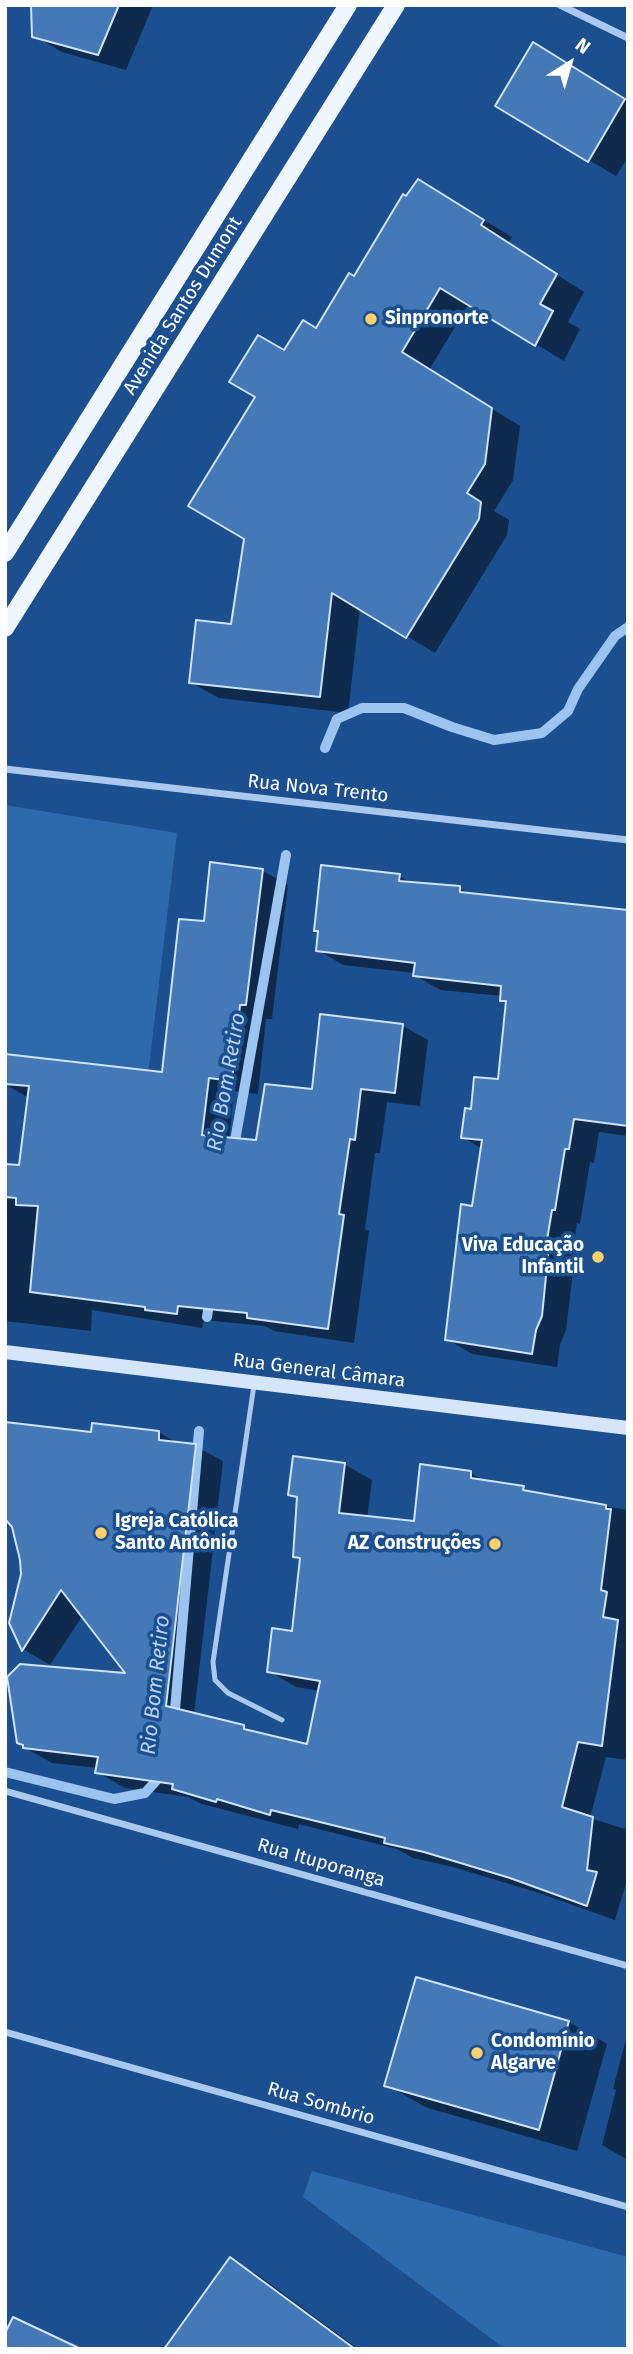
<!DOCTYPE html>
<html>
<head>
<meta charset="utf-8">
<style>
	body { margin:0 }
	#map { position:relative; width:633px; height:2354px; overflow:hidden; background:#1b4f8f; font-family:"Fira Sans",sans-serif }
	canvas { display:block }
	.frame { position:absolute; inset:0; border:7px solid #fff; pointer-events:none }
	.north { position:absolute; left:535px; top:28px; width:70px; height:70px; -webkit-text-stroke:5px #1b4f8f; paint-order:stroke; rotate:37deg; font-size:19px; font-weight:700; line-height:28px; text-align:center; color:#fff }
	.north::after { content:''; display:block; margin:auto; width:24px; height:32px; background:#fff; clip-path:polygon(50% 0,100% 100%,50% 72%,0 100%) }
</style>
</head>
<body>
<div id="map">
<canvas width="633" height="2354"></canvas>
<div class="frame"></div>
<div class="north">N</div>
</div>
<script>
const ctx = document.querySelector('canvas').getContext('2d');
ctx.lineJoin = 'round';
function fill(path, color) { ctx.fillStyle = color; ctx.fill(path, 'evenodd'); }
const poly = rows => new Path2D(rows.map(r => 'M' + r).join(''));
function strokePath(path, color, width, dash) { ctx.strokeStyle = color; ctx.lineWidth = width; ctx.lineCap = dash ? 'butt' : 'round'; ctx.setLineDash(dash || []); ctx.stroke(path); }
function drawText(font, color, halo, rows, align = 'center') {
  ctx.font = font + ' "Fira Sans",sans-serif'; ctx.lineWidth = 7; ctx.setLineDash([]); ctx.textBaseline = 'middle'; ctx.strokeStyle = halo; ctx.fillStyle = color; for (const [text, x, y, turn = 0] of rows) {
    ctx.save(); ctx.translate(x, y); ctx.rotate((+turn || 0) * Math.PI / 180); ctx.textAlign = isNaN(turn) ? turn : align; if (halo) ctx.strokeText(text, 0, 0); ctx.fillText(text, 0, 0); ctx.restore();
  }
}
fill(poly([
	[5,805,177,833,148,1075,5,1057],
	[312,2171,628,2257,628,2349,505,2349,303,2197]
]), '#2e69ad');
fill(poly([
	[33,5,153,5,126,70,62,52,34,36],
	[561,61,628,102,628,157,616,176,589,160],
	[447,198,512,237,508,243,584,292,568,322,580,329,564,361,469,304,429,370,520,426,513,480,494,511,509,520,507,535,435,653,360,608,348,713,219,698,190,682,232,626,285,352,317,330,354,278],
	[212,864,263,871,288,885,272,1019,266,1019,258,1094,234,1091,229,1139,258,1142,313,1091,403,1026,428,1040,420,1106,387,1102,380,1153,375,1153,365,1229,369,1231,354,1343,274,1331,265,1326,204,1320,202,1328,92,1310,91,1331,5,1321,5,1166,21,1167,29,1098,5,1084,164,1074,206,923],
	[399,876,413,884,459,888,472,895,605,909,605,907,628,909,628,1136,599,1132,594,1163,590,1162,580,1224,577,1223,572,1255,573,1272,566,1330,560,1345,557,1367,472,1354,447,1339,473,1208,482,1149,463,1137,472,1111,499,1081,508,1003,501,1000,502,996,440,990,415,975,415,973,343,965,318,950,320,932,316,930],
	[159,1432,178,1444,195,1446,223,1461,194,1715,244,1727,254,1733,308,1746,320,1691,296,1687,269,1671,294,1633,302,1560,295,1556,299,1499,290,1494,344,1464,372,1480,367,1518,415,1523,471,1473,488,1483,523,1488,533,1494,628,1510,628,1760,606,1757,590,1818,625,1829,628,1820,628,1877,615,1920,539,1893,453,1867,413,1858,397,1849,299,1824,298,1829,202,1804,188,1797,125,1788,97,1772,98,1768,52,1763,24,1747,129,1675,83,1615,50,1665,23,1649,11,1623,93,1434],
	[569,2022,607,2044,577,2151,425,2107,387,2085],
	[626,2039,628,2040,628,2160,602,2145,616,2090,613,2089],
	[230,2260,258,2275,358,2349,186,2349]
]), '#0007');
strokePath(poly([
	[325,748,337,719,362,708,404,708,452,727,494,740,542,733,568,711,578,689,615,636,628,627],
	[233,1152,286,855],
	[207,1317,210,1296],
	[174,1721,199,1431],
	[5,1772,114,1799,145,1793,165,1771]
]), '#9cc4f0', 10);
const building = poly([
	[31,5,119,5,98,55,32,37,31,5],
	[533,42,625,99,588,162,495,106,533,42],
	[418,179,484,220,481,225,557,274,540,304,553,311,535,346,440,288,402,352,492,408,485,464,467,493,481,502,479,519,406,638,332,593,320,697,189,683,196,620,231,624,244,539,188,506,255,397,229,382,258,335,284,350,303,320,316,328,349,273,354,276,403,194,406,196,418,179],
	[210,862,263,869,246,1005,240,1005,232,1081,209,1078,202,1135,256,1140,265,1084,312,1089,320,1014,403,1024,395,1093,361,1089,355,1140,350,1139,339,1214,344,1215,328,1329,247,1318,247,1313,178,1306,177,1314,145,1310,145,1307,30,1292,38,1206,16,1205,16,1198,5,1197,5,1164,19,1165,29,1086,5,1084,5,1054,162,1072,179,919,204,921,210,862],
	[321,865,400,874,399,881,460,886,460,892,628,910,628,1126,574,1119,569,1149,565,1149,555,1210,552,1210,547,1240,548,1256,542,1316,536,1330,532,1354,445,1340,461,1204,472,1206,482,1140,461,1138,465,1108,471,1109,474,1077,498,1079,506,1001,500,1001,501,986,413,976,415,963,316,951,318,931,314,931,321,865],
	[5,1422,91,1432,92,1423,159,1431,159,1440,196,1444,166,1706,244,1725,244,1729,307,1744,320,1681,267,1672,272,1628,292,1631,300,1558,293,1557,297,1497,288,1495,293,1456,345,1463,339,1513,414,1521,420,1464,471,1471,471,1478,524,1486,523,1490,606,1505,606,1509,611,1509,601,1590,607,1592,603,1617,618,1620,602,1746,578,1742,562,1807,593,1817,587,1870,597,1872,587,1906,510,1878,424,1852,384,1843,385,1838,271,1810,270,1815,217,1799,216,1802,172,1789,173,1784,95,1773,98,1757,23,1748,23,1745,17,1743,7,1677,20,1664,125,1673,61,1590,22,1651,9,1623,21,1574,20,1560,12,1527,5,1519,5,1422],
	[416,1977,569,2021,539,2130,384,2086,416,1977],
	[230,2257,355,2349,164,2349,230,2257],
	[13,2317,81,2349,5,2349,5,2333,13,2317]
]);
fill(building, '#4478b7');
strokePath(building, '#cfe3fa', 2);
strokePath(poly([
	[254,1385,213,1662,215,1680,228,1693,282,1720]
]), '#a9c9ee', 5);
strokePath(poly([
	[560,5,628,38],
	[5,769,628,840],
	[5,1791,628,1966],
	[5,2032,628,2207]
]), '#a9c9ee', 7);
strokePath(poly([
	[5,1352,628,1428]
]), '#d6e6fa', 14);
strokePath(poly([
	[5,553,348,5],
	[5,628,396,5]
]), '#f0f6ff', 18);
for (const [x, y, r, color] of [
	[371,319,7,"#ffd166"],
	[598,1257,7,"#ffd166"],
	[101,1533,7,"#ffd166"],
	[495,1544,7,"#ffd166"],
	[477,2053,7,"#ffd166"]
]) { const dot = new Path2D(); dot.arc(x, y, r, 0, 2 * Math.PI); ctx.fillStyle = color; ctx.fill(dot); strokePath(dot, '#1b4f8f', 2.5); }
drawText('19px', '#fff', '#1b4f8f', [
	["Avenida Santos Dumont",183,306,-58],
	["Rua Nova Trento",318,789,6],
	["Rua General Câmara",319,1371,7],
	["Rua Ituporanga",321,1863,16],
	["Rua Sombrio",321,2104,16]
]);
drawText('bold 19px', '#fff', '#1b4f8f', [
	["Sinpronorte",385,319],
	["Viva Educação",584,1246,"right"],
	["Infantil",584,1268,"right"],
	["Igreja Católica",115,1522],
	["Santo Antônio",115,1544],
	["AZ Construções",481,1544,"right"],
	["Condomínio",491,2042],
	["Algarve",491,2064]
], 'left');
drawText('italic 21px', '#b5d3f5', '#1b4f8f', [
	["Rio Bom Retiro",227,1082,-80],
	["Rio Bom Retiro",156,1685,-84]
]);
</script>
</body>
</html>
